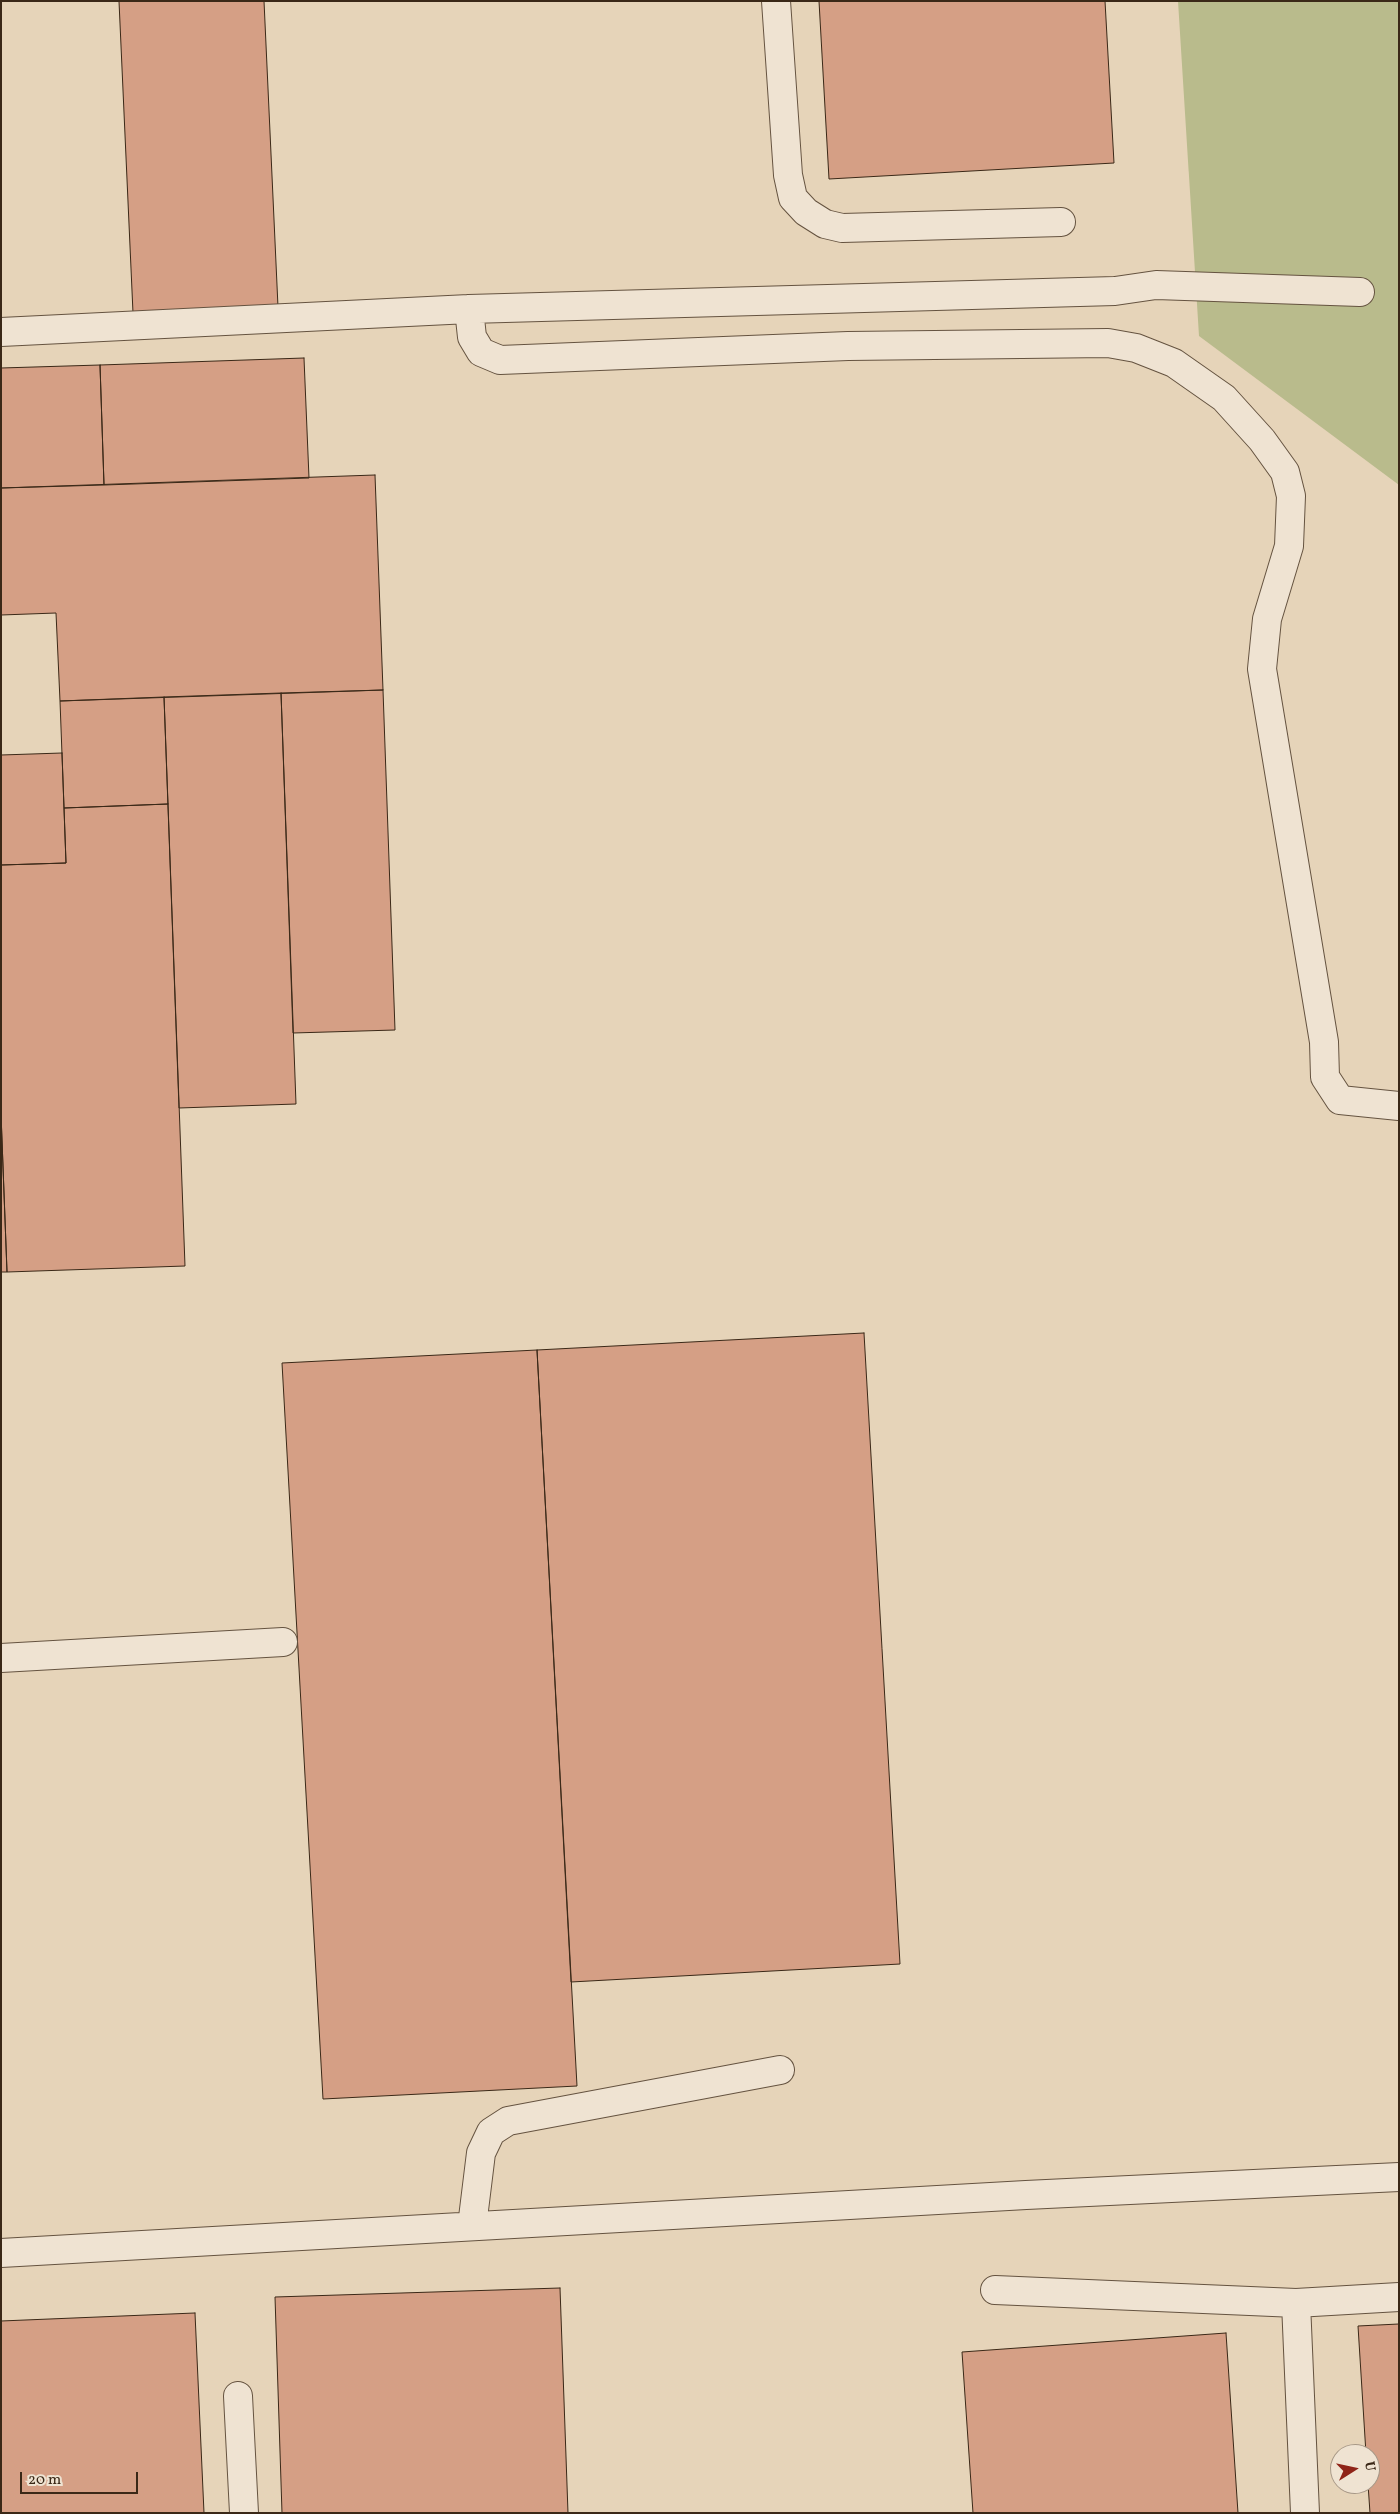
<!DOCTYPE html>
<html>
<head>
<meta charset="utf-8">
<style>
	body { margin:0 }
	#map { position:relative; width:1400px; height:2514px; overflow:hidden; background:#e6d4b9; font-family:Vollkorn,serif }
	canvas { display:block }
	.frame { position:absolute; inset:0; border:2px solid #3a2817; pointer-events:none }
	.north { position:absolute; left:1330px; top:2444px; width:50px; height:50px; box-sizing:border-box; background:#efe3d2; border:1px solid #a79887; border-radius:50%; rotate:80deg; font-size:14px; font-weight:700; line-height:20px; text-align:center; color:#3a2817 }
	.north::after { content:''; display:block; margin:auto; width:18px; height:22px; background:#8f2418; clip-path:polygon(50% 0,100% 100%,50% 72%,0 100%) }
	.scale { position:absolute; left:20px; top:2472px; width:118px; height:22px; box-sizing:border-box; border:2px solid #3a2817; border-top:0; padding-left:6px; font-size:15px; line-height:18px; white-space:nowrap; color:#3a2817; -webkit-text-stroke:4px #efe3d2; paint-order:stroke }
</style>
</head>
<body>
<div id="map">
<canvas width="1400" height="2514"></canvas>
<div class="frame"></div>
<div class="north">U</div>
<div class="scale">20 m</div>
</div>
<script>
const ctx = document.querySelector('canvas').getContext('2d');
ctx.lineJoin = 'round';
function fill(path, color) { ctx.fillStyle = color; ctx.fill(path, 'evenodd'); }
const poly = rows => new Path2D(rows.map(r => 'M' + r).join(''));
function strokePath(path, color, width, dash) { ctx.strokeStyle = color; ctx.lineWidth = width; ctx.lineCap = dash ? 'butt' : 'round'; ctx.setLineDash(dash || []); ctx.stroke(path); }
fill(poly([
	[1178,1,1399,1,1399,485,1199,336]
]), '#b9bb8c');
const building = poly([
	[119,1,264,1,278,307,133,313,119,1],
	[819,1,1105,1,1114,163,829,179,819,1],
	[304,358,309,478,104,485,100,365,304,358],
	[100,365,104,485,1,488,1,368,100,365],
	[375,475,383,690,60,701,56,613,1,615,1,488,375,475],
	[383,690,395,1030,293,1033,281,693,383,690],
	[281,693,296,1104,179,1108,164,697,281,693],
	[164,697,168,804,64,808,60,701,164,697],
	[62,753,66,863,1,865,1,755,62,753],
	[168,804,185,1266,7,1272,1,1114,1,865,66,863,64,808,168,804],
	[1,1114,7,1272,1,1272,1,1114],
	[864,1333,900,1964,571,1982,537,1350,864,1333],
	[537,1350,577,2086,323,2099,282,1363,537,1350],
	[560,2288,568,2513,282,2513,275,2297,560,2288],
	[195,2313,204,2513,1,2513,1,2321,195,2313],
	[1399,2324,1399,2513,1370,2513,1368,2484,1370,2484,1370,2454,1366,2454,1358,2326,1399,2324],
	[1226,2333,1238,2513,973,2513,962,2352,1226,2333]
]);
fill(building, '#d59f85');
strokePath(building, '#3a2817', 1);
const minor = poly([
	[776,1,788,175,793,198,806,212,825,224,842,228,1061,222],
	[469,309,472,337,481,352,500,360,848,346,1108,343,1136,348,1174,363,1224,398,1262,440,1285,472,1291,496,1289,546,1267,619,1262,669,1324,1042,1325,1077,1340,1100,1399,1106],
	[1,332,469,309,1115,291,1156,285,1360,292],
	[1,1658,283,1642],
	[472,2226,481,2153,491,2132,508,2121,780,2070],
	[1,2253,1026,2195,1399,2177],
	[995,2290,1296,2303,1399,2297],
	[1296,2303,1305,2513],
	[238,2396,244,2513]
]);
strokePath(minor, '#655340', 30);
strokePath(minor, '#efe3d2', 28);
</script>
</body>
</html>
